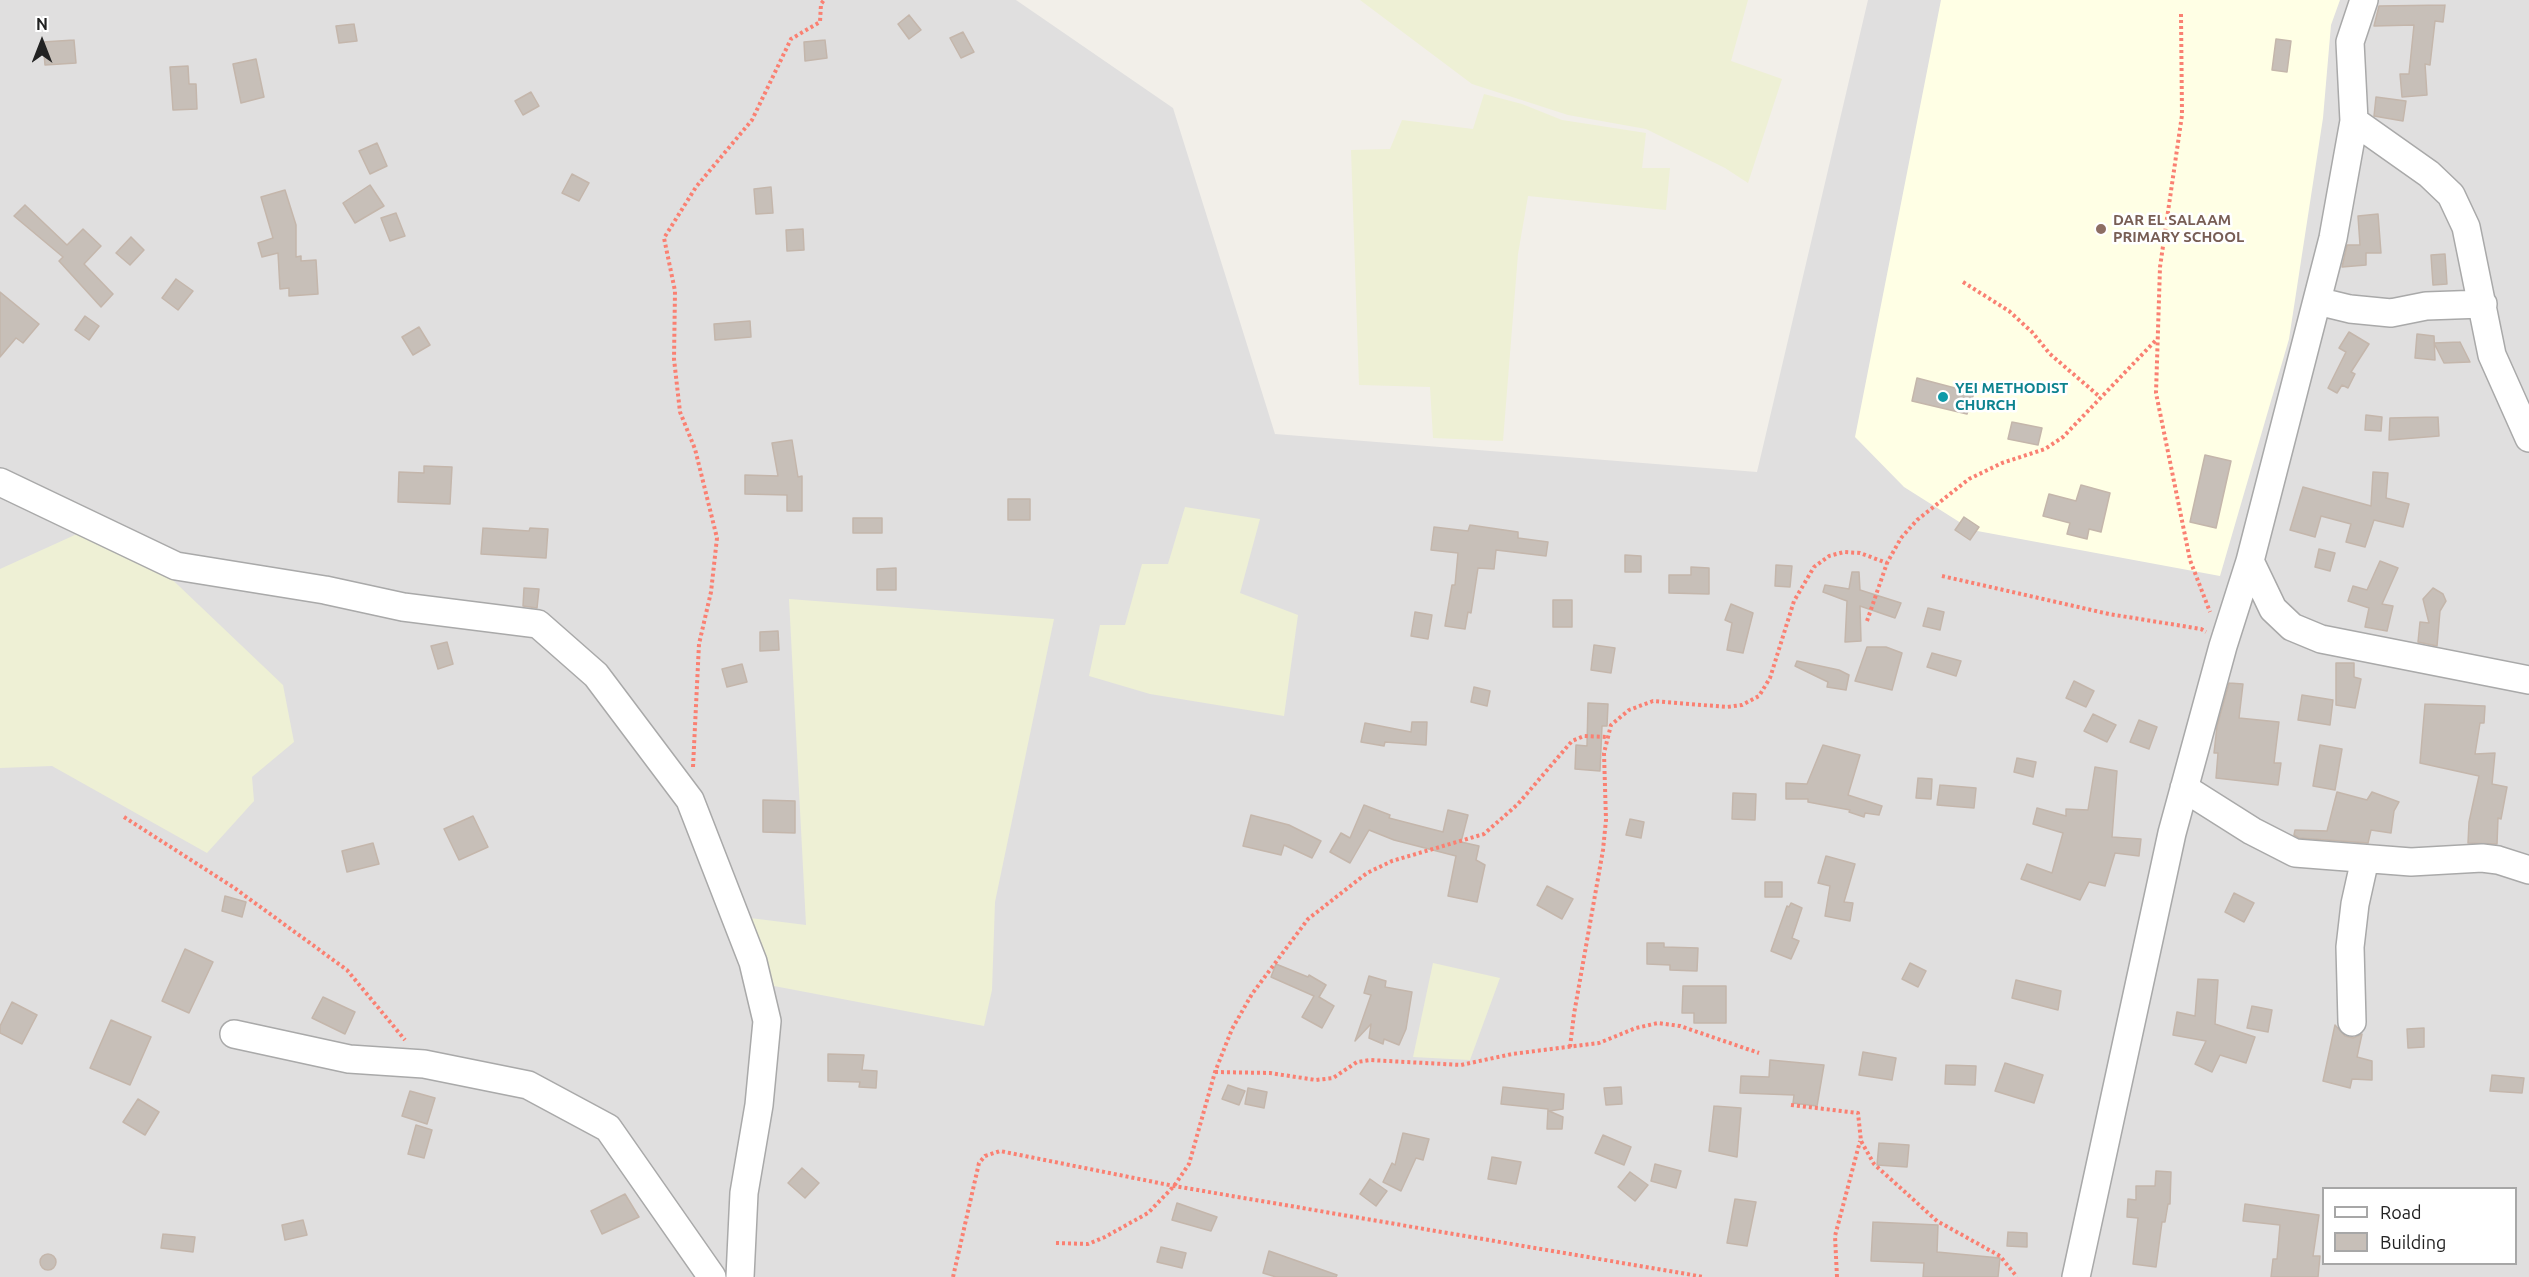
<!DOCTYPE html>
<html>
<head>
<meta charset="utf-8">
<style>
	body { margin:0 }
	#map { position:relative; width:2529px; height:1277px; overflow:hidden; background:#f2efe9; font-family:Ubuntu,sans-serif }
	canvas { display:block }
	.legend { position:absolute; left:2322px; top:1187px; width:195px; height:78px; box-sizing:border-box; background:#fff; border:2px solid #a7a7a7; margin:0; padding:8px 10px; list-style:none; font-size:18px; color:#222 }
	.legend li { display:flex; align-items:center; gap:12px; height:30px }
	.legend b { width:30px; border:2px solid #a7a7a7 }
	.north { position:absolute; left:12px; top:12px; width:60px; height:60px; -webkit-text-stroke:4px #fff; paint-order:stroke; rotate:0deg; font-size:16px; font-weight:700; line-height:24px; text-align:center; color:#222 }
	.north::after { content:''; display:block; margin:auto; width:21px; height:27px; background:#222; clip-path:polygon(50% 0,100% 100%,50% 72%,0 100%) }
</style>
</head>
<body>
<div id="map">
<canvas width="2529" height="1277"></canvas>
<ul class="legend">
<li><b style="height:8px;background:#fff"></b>Road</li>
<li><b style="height:16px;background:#c7bfb8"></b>Building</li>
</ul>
<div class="north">N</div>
</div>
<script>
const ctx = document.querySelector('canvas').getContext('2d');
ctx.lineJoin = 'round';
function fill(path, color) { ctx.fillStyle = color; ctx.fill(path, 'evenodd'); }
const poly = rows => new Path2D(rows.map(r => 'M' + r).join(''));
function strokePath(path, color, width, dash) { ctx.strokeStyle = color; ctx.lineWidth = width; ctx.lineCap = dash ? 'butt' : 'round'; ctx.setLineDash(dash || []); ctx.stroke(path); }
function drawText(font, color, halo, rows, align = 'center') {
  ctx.font = font + ' Ubuntu,sans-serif'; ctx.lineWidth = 5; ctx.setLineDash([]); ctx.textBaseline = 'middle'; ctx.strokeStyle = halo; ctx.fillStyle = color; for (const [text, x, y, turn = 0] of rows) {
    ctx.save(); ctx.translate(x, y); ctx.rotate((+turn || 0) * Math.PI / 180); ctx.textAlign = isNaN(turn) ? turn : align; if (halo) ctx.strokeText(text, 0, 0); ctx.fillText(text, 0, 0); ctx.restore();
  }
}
fill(poly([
	[0,0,1016,0,1173,108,1275,434,1757,472,1868,0,2529,0,2529,1277,0,1277],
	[2324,1188,2516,1188,2516,1264,2324,1264]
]), '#e0dfdf');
fill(poly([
	[1941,0,2340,0,2331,25,2323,118,2289,339,2220,576,1972,530,1904,487,1855,437]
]), '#ffffe5');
fill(poly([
	[1360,0,1748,0,1731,61,1782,79,1748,183,1725,168,1646,129,1568,115,1472,84],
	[1484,94,1522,104,1562,120,1646,133,1642,168,1670,168,1666,210,1528,196,1518,254,1503,441,1433,438,1430,387,1359,385,1351,150,1390,149,1402,120,1473,129],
	[1185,507,1260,519,1240,593,1298,615,1284,716,1150,694,1089,676,1100,625,1125,625,1142,564,1168,564],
	[77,534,158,566,283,685,294,742,252,777,254,801,207,853,52,766,0,768,0,569],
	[789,599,1054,619,995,902,992,990,984,1026,774,986,750,918,806,925],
	[1433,963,1500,978,1470,1060,1413,1057]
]), '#eef0d5');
const building = poly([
	[2445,5,2443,22,2435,21,2430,65,2425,64,2427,95,2402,97,2400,74,2409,74,2414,25,2374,26,2379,6,2445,5],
	[909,15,921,30,909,39,898,24,909,15],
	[354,24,357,41,339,43,336,26,354,24],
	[963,32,974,52,961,58,950,38,963,32],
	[2276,39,2291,41,2287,72,2272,70,2276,39],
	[74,40,76,63,45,65,43,42,74,40],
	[825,40,827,58,805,61,804,42,825,40],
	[256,59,264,97,241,103,233,64,256,59],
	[188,66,189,84,196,84,197,109,173,110,170,67,188,66],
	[531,92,539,106,523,115,515,101,531,92],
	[2376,97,2406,101,2403,121,2374,116,2376,97],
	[377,143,387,166,370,174,359,151,377,143],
	[572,174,589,183,579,201,562,193,572,174],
	[370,185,384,206,355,223,343,203,370,185],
	[771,187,773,213,756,214,754,189,771,187],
	[285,190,296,225,296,257,301,256,301,261,316,260,318,294,289,296,289,288,280,289,278,253,262,257,258,243,273,238,261,197,285,190],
	[25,205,67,245,83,229,101,246,84,264,113,294,101,307,59,261,63,257,14,216,25,205],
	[396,213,405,236,390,241,381,218,396,213],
	[2378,214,2381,253,2366,253,2366,265,2342,267,2347,245,2360,245,2358,216,2378,214],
	[803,229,804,250,787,251,786,230,803,229],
	[131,237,144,250,130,265,116,253,131,237],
	[2445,254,2447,284,2433,285,2431,255,2445,254],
	[176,279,193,291,178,310,162,298,176,279],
	[0,292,39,324,23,343,16,338,0,357,0,292],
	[85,316,99,326,89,340,75,330,85,316],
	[750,321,751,337,715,340,714,324,750,321],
	[419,327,430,345,413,355,402,337,419,327],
	[2349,332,2369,344,2351,372,2355,374,2348,388,2342,385,2337,393,2328,388,2346,352,2339,348,2349,332],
	[2417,334,2434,336,2435,360,2415,358,2417,334],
	[2460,342,2470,362,2444,363,2434,343,2460,342],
	[1917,378,1974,393,1967,414,1912,401,1917,378],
	[2366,415,2382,417,2381,431,2365,430,2366,415],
	[2438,417,2439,436,2389,440,2390,418,2438,417],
	[2012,422,2042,428,2038,445,2008,439,2012,422],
	[792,440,798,477,802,476,802,511,787,511,787,495,745,494,745,475,778,476,772,443,792,440],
	[2205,455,2231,461,2216,528,2190,522,2205,455],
	[424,466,452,467,450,504,398,502,399,472,424,473,424,466],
	[2373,472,2388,473,2386,498,2409,504,2403,527,2374,520,2365,547,2346,542,2351,524,2321,516,2315,537,2290,530,2303,487,2371,506,2373,472],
	[2081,485,2110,493,2101,532,2089,529,2087,539,2067,534,2070,523,2043,516,2049,494,2076,501,2081,485],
	[1008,499,1030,499,1030,520,1008,520,1008,499],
	[1964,517,1979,527,1970,540,1955,530,1964,517],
	[853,518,882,518,882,533,853,533,853,518],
	[1470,525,1518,532,1518,538,1548,542,1546,556,1496,550,1494,569,1478,568,1471,613,1468,612,1465,629,1445,626,1452,585,1455,585,1458,553,1431,550,1434,527,1468,531,1470,525],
	[483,528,529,531,530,528,548,529,546,558,481,554,483,528],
	[2319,549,2335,553,2330,571,2315,567,2319,549],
	[1625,555,1641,556,1641,572,1625,572,1625,555],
	[2380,561,2398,568,2382,604,2393,606,2387,631,2365,627,2369,608,2348,601,2353,586,2367,590,2380,561],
	[1776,565,1792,566,1790,587,1775,586,1776,565],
	[1691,567,1709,568,1709,594,1669,593,1669,575,1691,575,1691,567],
	[896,568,896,590,877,590,877,569,896,568],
	[1852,572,1859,572,1860,590,1901,603,1895,618,1860,606,1861,641,1845,642,1847,601,1823,592,1825,585,1849,589,1852,572],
	[524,588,539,589,537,608,523,606,524,588],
	[2433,588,2443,594,2446,601,2440,611,2437,646,2418,642,2420,622,2429,623,2423,599,2433,588],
	[1553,600,1572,600,1572,627,1553,627,1553,600],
	[1731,604,1753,613,1743,653,1727,650,1732,623,1725,620,1731,604],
	[1928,608,1944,612,1940,630,1923,626,1928,608],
	[1415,612,1432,615,1428,639,1411,636,1415,612],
	[778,631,779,650,760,651,760,632,778,631],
	[447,642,453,664,438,669,431,646,447,642],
	[1594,645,1615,648,1611,673,1591,670,1594,645],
	[1867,647,1886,647,1902,653,1892,690,1855,681,1867,647],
	[1932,653,1961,661,1956,676,1927,667,1932,653],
	[1797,661,1839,670,1849,675,1846,690,1827,687,1828,682,1795,666,1797,661],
	[2336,663,2354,663,2354,677,2361,679,2355,708,2336,705,2336,663],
	[742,664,747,682,727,687,722,669,742,664],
	[2074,681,2094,691,2086,707,2066,698,2074,681],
	[2229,683,2243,684,2239,718,2279,722,2274,763,2281,763,2278,785,2216,778,2218,753,2214,753,2217,726,2229,683],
	[1474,687,1490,691,1487,706,1471,702,1474,687],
	[2302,695,2333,700,2330,725,2298,720,2302,695],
	[1588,703,1608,704,1607,726,1602,726,1600,771,1575,769,1576,745,1587,746,1588,703],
	[2425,704,2485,706,2484,723,2480,723,2475,754,2495,753,2492,784,2507,787,2501,819,2498,818,2497,844,2468,843,2469,822,2479,776,2420,763,2425,704],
	[2093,714,2116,725,2107,742,2084,731,2093,714],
	[2139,720,2157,727,2149,749,2130,742,2139,720],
	[1412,722,1427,722,1426,745,1385,742,1384,746,1361,742,1365,723,1411,732,1412,722],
	[1823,745,1860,755,1848,795,1882,806,1879,815,1865,813,1864,817,1849,812,1850,810,1808,802,1808,799,1786,799,1786,783,1807,784,1823,745],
	[2320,745,2342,749,2335,790,2313,786,2320,745],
	[2017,758,2036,762,2033,777,2014,772,2017,758],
	[2095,767,2117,771,2112,837,2141,839,2139,856,2115,853,2105,886,2089,882,2080,900,2021,879,2027,864,2052,873,2063,833,2033,824,2037,808,2066,816,2066,809,2088,810,2095,767],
	[1918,778,1932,779,1931,799,1916,798,1918,778],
	[1940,785,1976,788,1974,808,1937,805,1940,785],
	[2337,792,2367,800,2372,792,2399,802,2394,811,2391,833,2371,830,2368,843,2299,838,2294,835,2295,830,2327,831,2337,792],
	[1733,793,1756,794,1755,820,1732,819,1733,793],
	[763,800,795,801,795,833,763,832,763,800],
	[1364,805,1390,815,1389,818,1443,832,1448,810,1468,815,1461,842,1479,846,1476,860,1485,865,1477,902,1448,896,1456,856,1394,840,1369,830,1350,863,1330,852,1341,833,1350,838,1364,805],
	[1251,815,1289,825,1321,841,1312,858,1284,845,1281,855,1243,846,1251,815],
	[473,816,488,847,459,860,444,829,473,816],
	[1630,819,1644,822,1641,838,1626,835,1630,819],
	[373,843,379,864,347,872,342,851,373,843],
	[1826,856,1855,864,1844,902,1853,903,1850,921,1825,916,1830,886,1818,883,1826,856],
	[1765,882,1782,882,1782,897,1765,897,1765,882],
	[1547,886,1573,899,1562,919,1537,905,1547,886],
	[2234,893,2254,903,2244,922,2225,912,2234,893],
	[225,896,246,902,242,917,222,911,225,896],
	[1791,903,1802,908,1792,938,1799,941,1791,959,1771,951,1787,906,1789,907,1791,903],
	[1647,943,1664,943,1664,947,1698,948,1697,971,1670,970,1670,965,1647,964,1647,943],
	[185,949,213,962,189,1013,162,1001,185,949],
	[1910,963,1926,971,1918,987,1902,979,1910,963],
	[1276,964,1308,977,1309,975,1326,985,1319,997,1334,1006,1322,1028,1302,1017,1314,996,1271,977,1276,964],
	[1369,976,1386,981,1385,987,1412,992,1406,1029,1399,1045,1384,1039,1383,1044,1369,1038,1371,1024,1355,1041,1371,995,1364,993,1369,976],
	[2198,979,2218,980,2215,1024,2255,1037,2246,1063,2220,1055,2212,1072,2195,1064,2206,1041,2173,1035,2177,1012,2195,1016,2198,979],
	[2016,980,2061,991,2058,1010,2012,998,2016,980],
	[1683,986,1726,986,1726,1023,1694,1023,1694,1013,1682,1013,1683,986],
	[323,997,355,1012,345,1034,312,1018,323,997],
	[12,1002,37,1015,22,1044,0,1033,0,1026,12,1002],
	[2252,1006,2272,1010,2268,1032,2247,1028,2252,1006],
	[111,1020,151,1037,130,1085,90,1068,111,1020],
	[2335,1025,2345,1036,2353,1038,2362,1034,2357,1057,2372,1061,2372,1080,2352,1079,2350,1088,2323,1081,2335,1025],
	[2424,1028,2424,1047,2408,1048,2407,1029,2424,1028],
	[1863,1052,1896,1058,1892,1080,1859,1075,1863,1052],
	[828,1054,864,1055,862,1070,877,1071,876,1088,859,1087,860,1082,828,1081,828,1054],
	[1770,1060,1824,1065,1817,1106,1793,1103,1794,1095,1740,1093,1741,1076,1769,1077,1770,1060],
	[2005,1063,2043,1075,2034,1103,1995,1091,2005,1063],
	[1946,1065,1976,1066,1975,1085,1945,1084,1946,1065],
	[2492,1075,2524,1078,2522,1093,2490,1091,2492,1075],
	[1228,1085,1245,1091,1239,1105,1222,1099,1228,1085],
	[1503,1087,1564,1094,1563,1109,1549,1111,1563,1117,1562,1129,1547,1129,1548,1109,1501,1104,1503,1087],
	[1621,1087,1622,1104,1606,1105,1604,1088,1621,1087],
	[1248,1088,1267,1092,1264,1108,1245,1104,1248,1088],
	[410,1091,435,1098,427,1124,402,1116,410,1091],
	[138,1099,159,1112,145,1135,123,1122,138,1099],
	[1714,1106,1741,1108,1737,1157,1709,1151,1714,1106],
	[416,1125,432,1130,424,1158,408,1154,416,1125],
	[1403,1133,1429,1139,1423,1160,1416,1158,1401,1191,1383,1182,1392,1163,1395,1165,1403,1133],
	[1603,1135,1631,1147,1624,1165,1595,1153,1603,1135],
	[1879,1143,1909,1145,1907,1167,1877,1165,1879,1143],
	[1492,1157,1521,1162,1516,1184,1488,1179,1492,1157],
	[1655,1164,1681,1171,1676,1188,1651,1181,1655,1164],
	[802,1168,819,1183,805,1198,788,1183,802,1168],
	[2156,1171,2171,1172,2170,1204,2168,1204,2165,1222,2162,1222,2156,1267,2133,1264,2138,1218,2127,1217,2128,1199,2136,1200,2136,1186,2155,1186,2156,1171],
	[1630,1172,1648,1185,1635,1201,1618,1187,1630,1172],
	[1370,1179,1387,1191,1376,1206,1360,1194,1370,1179],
	[625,1194,639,1217,602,1234,591,1211,625,1194],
	[1735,1199,1756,1202,1747,1246,1727,1243,1735,1199],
	[1177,1203,1217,1217,1211,1231,1172,1220,1177,1203],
	[2245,1204,2319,1215,2313,1256,2320,1256,2318,1277,2271,1277,2273,1259,2277,1259,2280,1225,2243,1221,2245,1204],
	[303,1220,307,1235,285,1240,282,1225,303,1220],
	[1873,1222,1938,1225,1937,1252,2000,1258,1998,1277,1923,1277,1924,1263,1871,1261,1873,1222],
	[2008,1232,2027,1233,2027,1247,2007,1246,2008,1232],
	[163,1234,195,1237,193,1252,161,1248,163,1234],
	[1161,1247,1186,1253,1182,1268,1157,1262,1161,1247],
	[1269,1251,1337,1275,1336,1277,1276,1277,1263,1273,1269,1251],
	'40 1262a8 8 0 1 1 16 0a8 8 0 1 1-16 0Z'
]);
fill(building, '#c7bfb8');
strokePath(building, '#c4b6ab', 1.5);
const minor = poly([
	[2354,121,2429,174,2451,195,2466,227,2492,355,2529,438],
	[2317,301,2350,309,2391,313,2426,306,2483,304],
	[0,482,176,566,325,590,403,607,538,624,596,675,690,800,753,962,767,1021,759,1105,744,1193,740,1277],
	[2250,561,2273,609,2292,627,2321,639,2529,680],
	[2184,788,2252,831,2295,853,2411,862,2482,858,2498,860,2529,870],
	[2352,1022,2350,947,2355,904,2365,859],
	[234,1034,349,1059,424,1064,528,1085,608,1128,712,1277],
	[2076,1277,2172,833,2223,646,2250,561,2333,238,2354,121,2350,42,2364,0]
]);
strokePath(minor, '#a9a9a9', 30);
strokePath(poly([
	[2181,14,2182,115,2160,267,2156,393,2190,560,2210,612],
	[1963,282,2009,311,2032,332,2050,354,2100,397],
	[1942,576,2109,614,2201,629,2206,632],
	[1867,621,1887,563,1901,538,1917,520,1969,479,2002,463,2045,449,2063,437,2157,339],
	[693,767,699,644,711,592,717,538,695,449,680,412,674,359,675,291,664,238,696,187,752,120,791,39,820,22,821,4,824,0],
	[124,817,233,887,347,970,405,1040],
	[1570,1047,1574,1014,1603,850,1606,820,1604,753,1611,725,1629,710,1653,701,1727,707,1742,705,1759,696,1770,678,1794,601,1814,567,1829,556,1844,552,1860,553,1887,563],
	[1215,1072,1270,1073,1316,1080,1333,1078,1357,1062,1370,1060,1461,1065,1512,1054,1599,1043,1636,1028,1658,1023,1680,1026,1759,1053],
	[1791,1105,1858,1113,1861,1141,1874,1164,1937,1221,2000,1256,2017,1277],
	[1056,1243,1088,1244,1105,1237,1148,1213,1174,1186,1189,1164,1215,1072,1232,1029,1252,994,1308,919,1367,873,1392,861,1484,834,1518,804,1572,741,1584,736,1607,737],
	[953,1277,979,1163,985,1156,1000,1151,1174,1186,1704,1277],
	[1837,1277,1835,1236,1860,1141]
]), '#fa8072', 4, [3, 3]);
strokePath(minor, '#fff', 27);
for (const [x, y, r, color] of [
	[2101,229,6,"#8d6e63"],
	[1943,397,6,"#0f9aa8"]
]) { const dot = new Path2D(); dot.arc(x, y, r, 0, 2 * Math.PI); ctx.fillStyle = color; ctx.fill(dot); strokePath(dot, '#fff', 2); }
drawText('bold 15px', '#785e54', '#fff', [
	["DAR EL SALAAM",2113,220],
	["PRIMARY SCHOOL",2113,237]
], 'left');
drawText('bold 15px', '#0d838f', '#fff', [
	["YEI METHODIST",1955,388],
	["CHURCH",1955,405]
], 'left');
</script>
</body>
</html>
